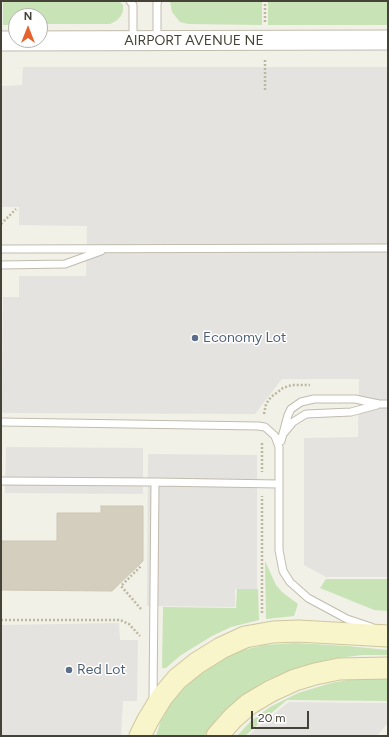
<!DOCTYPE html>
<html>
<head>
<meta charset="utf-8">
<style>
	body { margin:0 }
	#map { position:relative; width:389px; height:737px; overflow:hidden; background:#f2f1e8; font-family:Figtree,sans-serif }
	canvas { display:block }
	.frame { position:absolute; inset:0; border:2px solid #454237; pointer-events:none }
	.north { position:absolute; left:8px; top:8px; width:40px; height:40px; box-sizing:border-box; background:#fff; border:1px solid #b5b3af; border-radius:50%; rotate:0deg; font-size:11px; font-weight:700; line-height:16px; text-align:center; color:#454237 }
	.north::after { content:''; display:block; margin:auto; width:14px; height:18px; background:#e6612c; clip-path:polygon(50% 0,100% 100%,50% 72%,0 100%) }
	.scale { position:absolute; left:251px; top:711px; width:58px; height:18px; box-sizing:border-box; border:2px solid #454237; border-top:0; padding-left:5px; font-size:12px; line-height:14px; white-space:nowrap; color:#454237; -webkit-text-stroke:3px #fff; paint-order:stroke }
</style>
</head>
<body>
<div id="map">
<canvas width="389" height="737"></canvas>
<div class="frame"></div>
<div class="north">N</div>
<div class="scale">20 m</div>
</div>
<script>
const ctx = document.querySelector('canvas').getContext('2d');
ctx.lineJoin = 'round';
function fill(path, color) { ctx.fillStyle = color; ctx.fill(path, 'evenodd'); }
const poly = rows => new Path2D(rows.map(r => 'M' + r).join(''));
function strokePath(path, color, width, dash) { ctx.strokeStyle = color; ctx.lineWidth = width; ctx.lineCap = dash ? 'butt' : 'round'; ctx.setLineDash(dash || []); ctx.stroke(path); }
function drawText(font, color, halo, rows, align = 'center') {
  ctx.font = font + ' Figtree,sans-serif'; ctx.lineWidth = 3; ctx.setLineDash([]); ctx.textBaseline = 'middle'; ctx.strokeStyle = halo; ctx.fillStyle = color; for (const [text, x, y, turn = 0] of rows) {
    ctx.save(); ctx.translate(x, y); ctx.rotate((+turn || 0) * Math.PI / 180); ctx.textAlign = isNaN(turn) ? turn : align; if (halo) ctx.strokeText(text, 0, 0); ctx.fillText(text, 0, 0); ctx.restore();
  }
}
fill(poly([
	[119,1,123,5,123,11,121,16,116,21,110,24,40,24,40,16,16,16,16,25,3,25,3,2],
	[170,1,262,1,262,25,188,24,180,22,172,12],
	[268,1,388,1,388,25,268,25],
	[265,561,276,585,282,592,298,604,294,616,266,619],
	[326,579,388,579,388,611,374,610,320,588],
	[237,588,258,589,259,620,231,627,212,636,181,655,166,668,162,668,163,607,236,608],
	[296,643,347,646,388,650,388,655,362,655,331,659,299,667,269,679,249,691,219,716,204,736,156,736,160,723,171,703,184,688,199,675,222,660,243,650,265,645],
	[388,675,388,701,287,700,262,721,245,736,237,736,251,721,270,707,298,693,331,683,359,678]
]), '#c8e3b5');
fill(poly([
	[23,67,388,67,388,577,326,577,304,565,304,438,358,437,359,379,282,379,255,414,2,413,3,297,19,297,19,276,86,276,87,226,19,225,19,207,1,207,2,86,22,85],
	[6,447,143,448,143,494,5,493],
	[148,454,257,455,257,589,235,589,235,607,147,606],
	[119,623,120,640,138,640,137,701,123,701,121,736,1,736,1,625],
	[289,702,388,703,387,711,388,723,377,736,248,736,267,719]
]), '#e4e3df');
const building = poly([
	[101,506,143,506,143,561,112,591,1,590,1,541,57,541,57,513,101,513,101,506]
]);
fill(building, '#d3cebe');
strokePath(building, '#cdc6b2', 1);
const service = poly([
	[130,1,133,5,133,40],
	[157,41,157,3,158,1],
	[1,249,388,248],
	[1,265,65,264,101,251],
	[1,422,258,426,265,427,275,436,279,447,279,550,283,571,290,582,308,598,347,619,371,627],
	[283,434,293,422,306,414,351,412,377,405],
	[281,441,288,415,291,409,301,402,314,399,355,399,379,404,388,404],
	[1,481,155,482],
	[153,699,155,482,279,484]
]);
const tertiary = poly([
	[1,41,388,40]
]);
const secondary = poly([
	[140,736,148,720,162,697,177,679,197,663,221,648,245,637,273,632,298,631,388,636],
	[217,736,233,718,249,704,271,691,295,680,315,674,339,669,388,668]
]);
strokePath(service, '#c0bcae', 9);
strokePath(tertiary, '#c0bcae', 21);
strokePath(secondary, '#cec79c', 23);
strokePath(poly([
	[265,22,265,1],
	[265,60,265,92],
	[1,224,16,209],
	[264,414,266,404,271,397,283,388,292,385,310,385],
	[262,443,262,472],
	[141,609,121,586,141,566],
	[262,613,262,496],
	[1,620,120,620,129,624,140,636]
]), '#bdb79e', 2.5, [2, 2]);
strokePath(service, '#fff', 7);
strokePath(tertiary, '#fff', 19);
strokePath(secondary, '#f9f5cb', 21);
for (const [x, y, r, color] of [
	[195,338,4,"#5c6f8a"],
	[69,670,4,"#5c6f8a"]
]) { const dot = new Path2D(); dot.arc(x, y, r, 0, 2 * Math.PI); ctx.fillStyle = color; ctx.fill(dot); strokePath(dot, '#fff', 1.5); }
drawText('14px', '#454237', '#fff', [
	["AIRPORT AVENUE NE",194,41]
]);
drawText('14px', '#4e5e75', '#fff', [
	["Economy Lot",203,338],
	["Red Lot",77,670]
], 'left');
</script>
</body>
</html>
